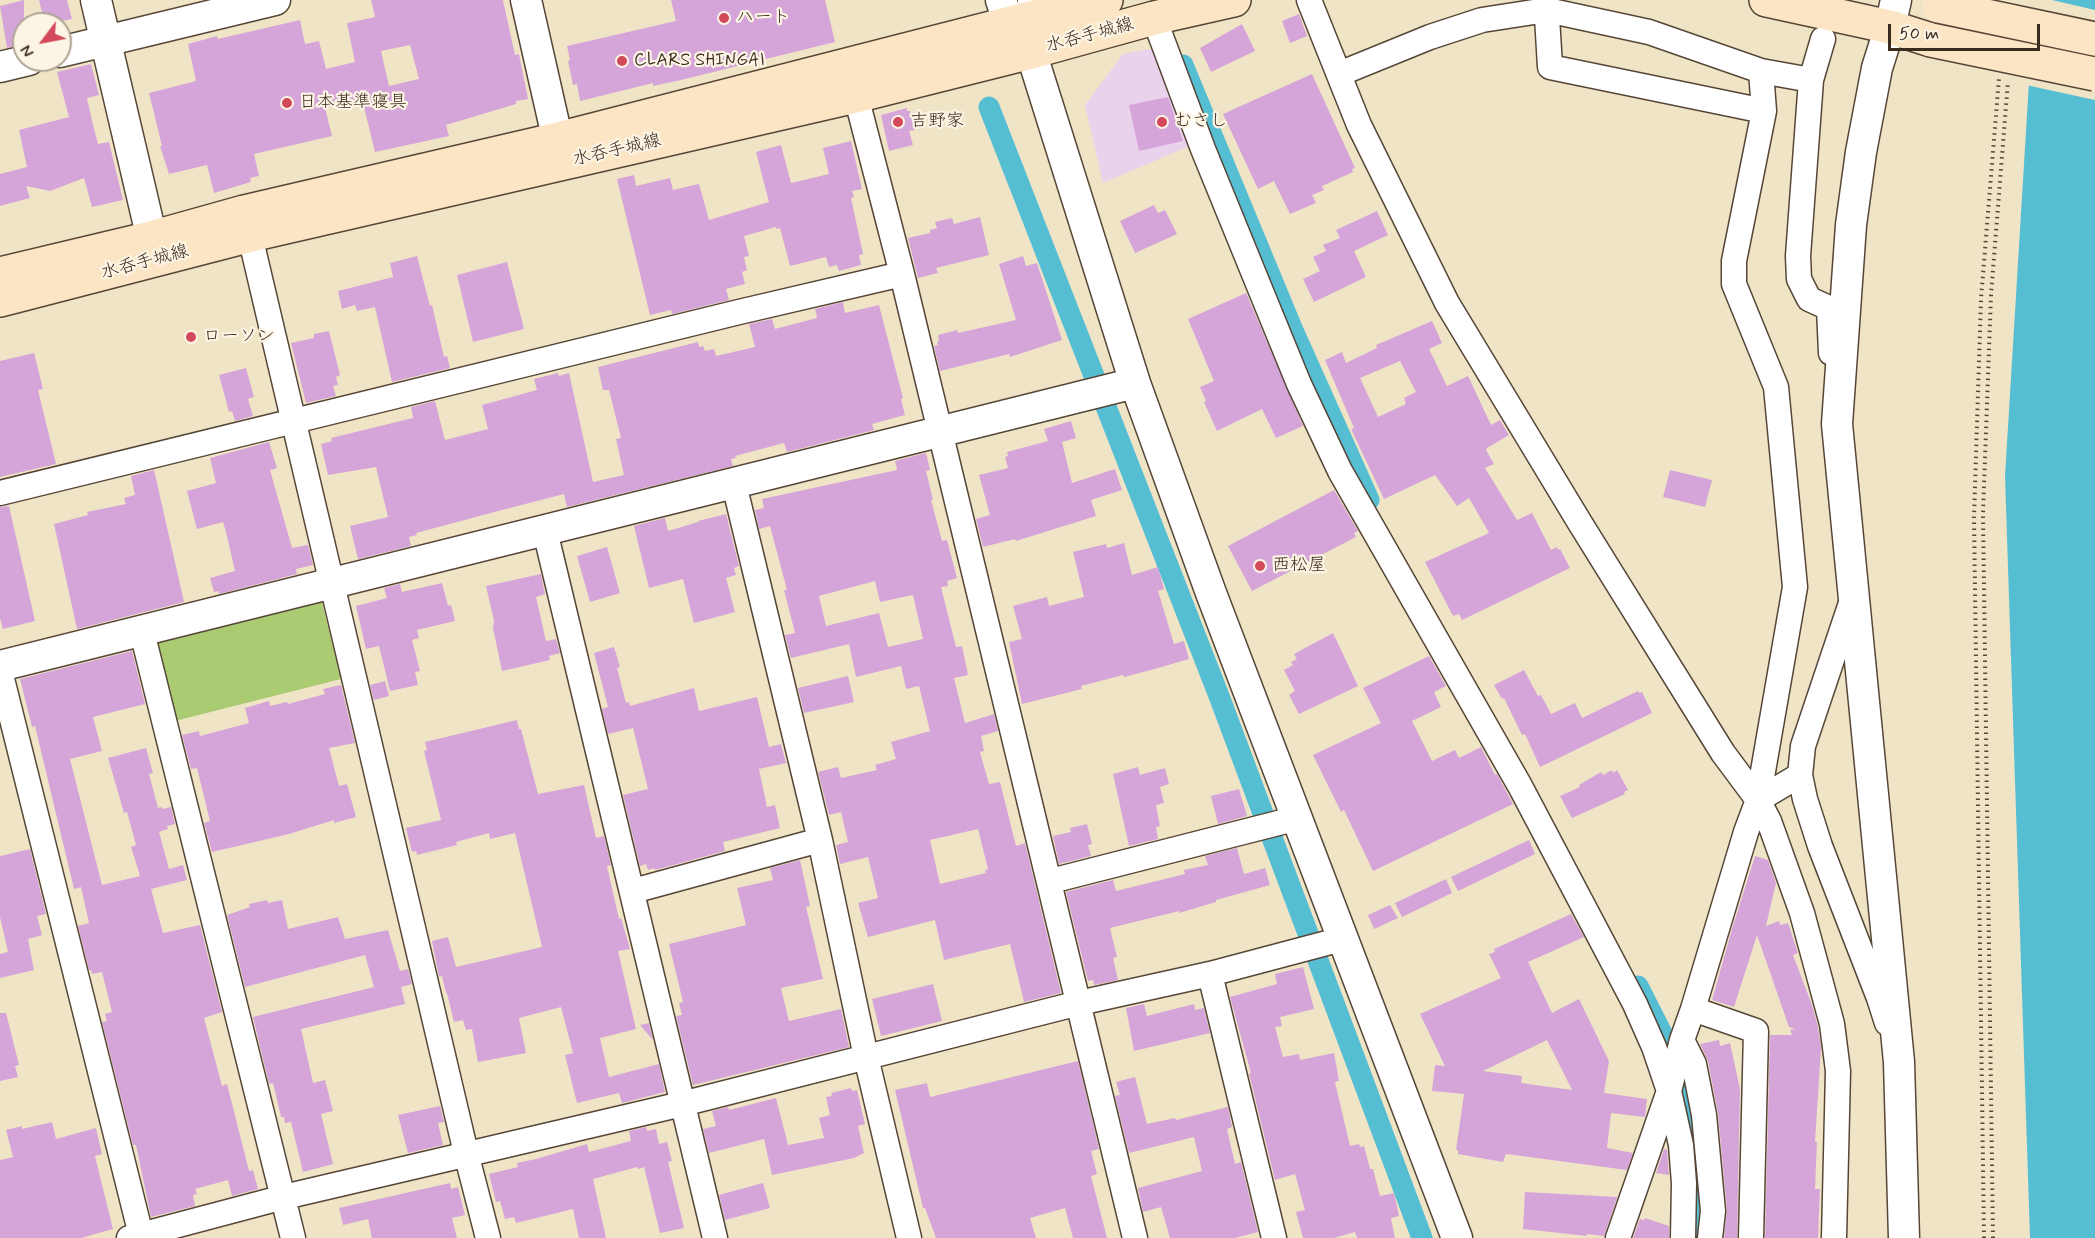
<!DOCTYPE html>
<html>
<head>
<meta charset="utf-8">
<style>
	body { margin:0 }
	#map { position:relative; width:2095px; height:1238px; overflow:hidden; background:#f0e4c6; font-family:Mynerve,sans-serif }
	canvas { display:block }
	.north { position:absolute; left:12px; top:12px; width:60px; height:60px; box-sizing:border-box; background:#fcf5e5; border:2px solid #afa495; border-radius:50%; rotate:238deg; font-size:16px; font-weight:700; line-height:24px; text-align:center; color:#3b2a1e }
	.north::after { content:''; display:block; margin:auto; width:21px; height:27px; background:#d1495b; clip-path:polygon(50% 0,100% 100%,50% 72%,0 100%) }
	.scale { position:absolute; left:1888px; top:24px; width:152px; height:27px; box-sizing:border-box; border:3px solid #3b2a1e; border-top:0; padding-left:8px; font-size:18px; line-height:21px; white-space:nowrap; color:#3b2a1e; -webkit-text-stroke:4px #fcf5e5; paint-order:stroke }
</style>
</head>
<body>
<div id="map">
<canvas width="2095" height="1238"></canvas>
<div class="north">N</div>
<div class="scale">50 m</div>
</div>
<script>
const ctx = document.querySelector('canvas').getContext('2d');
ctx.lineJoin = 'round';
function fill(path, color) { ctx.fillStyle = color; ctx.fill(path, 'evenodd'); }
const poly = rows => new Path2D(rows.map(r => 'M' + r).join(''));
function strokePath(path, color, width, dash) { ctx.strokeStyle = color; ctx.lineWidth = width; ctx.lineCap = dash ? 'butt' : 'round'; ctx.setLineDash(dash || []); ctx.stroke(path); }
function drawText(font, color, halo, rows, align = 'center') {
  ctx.font = font + ' Mynerve,"Klee One",sans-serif'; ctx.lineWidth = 4.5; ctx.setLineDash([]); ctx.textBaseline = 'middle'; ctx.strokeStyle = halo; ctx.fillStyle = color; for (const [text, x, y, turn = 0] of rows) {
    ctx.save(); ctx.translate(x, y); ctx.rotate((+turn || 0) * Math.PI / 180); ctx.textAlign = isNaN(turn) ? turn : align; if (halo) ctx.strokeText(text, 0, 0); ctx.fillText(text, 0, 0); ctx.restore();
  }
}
fill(poly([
	[1155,48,1194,144,1103,183,1085,105,1123,54]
]), '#ead1ec');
fill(poly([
	[321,599,341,679,175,721,154,641]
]), '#abcb73');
fill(poly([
	[2034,0,2095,0,2095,1238,2030,1238,2005,476]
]), '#56bed3');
fill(poly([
	[2031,0,2052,0,2095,10,2095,100,2026,85]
]), '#f0e4c6');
strokePath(poly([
	[1183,65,1292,328,1369,500],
	[989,107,1219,696,1422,1238],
	[1638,986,1677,1063,1693,1120,1701,1215,1699,1238]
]), '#56bed3', 21);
fill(poly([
	[24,0,24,43,7,48,0,6],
	[39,0,67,0,72,19,45,24],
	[371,0,503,0,515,55,519,54,528,99,516,101,516,104,446,125,449,136,375,152,362,99,325,108,332,136,254,154,259,176,250,178,251,182,214,193,207,165,169,174,160,146,162,146,149,93,196,81,188,44,217,36,218,39,300,20,305,44,319,41,326,69,355,62,347,23,375,17],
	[410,45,419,79,389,86,381,51],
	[671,0,825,0,835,42,681,80,653,86,653,83,580,101,577,84,573,85,568,61,570,60,567,46,676,21],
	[1299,14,1307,36,1290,43,1282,21],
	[1242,24,1255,51,1211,72,1200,48],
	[91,64,99,95,87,98,93,125,98,144,109,142,123,200,92,207,84,178,50,191,26,186,30,198,0,206,0,174,27,167,19,130,69,117,57,72],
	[1312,74,1355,168,1352,169,1353,172,1322,186,1324,190,1312,195,1316,203,1290,214,1274,181,1258,189,1223,114],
	[1168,97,1183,141,1139,151,1129,105],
	[907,108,907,111,910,111,915,130,909,131,913,145,889,151,881,115],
	[851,141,862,189,852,191,854,197,851,198,863,254,859,255,861,265,839,271,837,265,829,267,826,257,790,266,780,228,776,229,776,227,744,236,749,256,744,257,747,270,742,272,745,284,726,289,729,300,672,314,671,310,650,315,617,179,634,175,636,186,670,178,673,190,699,184,709,220,769,202,756,152,781,145,791,183,829,174,823,148],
	[1154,205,1158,213,1165,210,1177,234,1135,253,1120,221],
	[1377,211,1388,235,1354,251,1366,277,1314,302,1303,279,1320,271,1313,257,1326,251,1323,245,1340,238,1336,230],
	[980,217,989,255,936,268,938,273,918,278,908,238,930,233,930,230,937,228,935,222,952,218,954,224],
	[417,256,430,306,432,305,444,357,447,356,450,368,392,382,375,307,357,311,355,305,342,309,338,291,393,277,390,263],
	[1023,256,1026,266,1037,263,1062,340,1010,357,1009,354,940,371,934,346,938,345,937,342,939,341,938,335,957,330,958,333,1016,320,999,264],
	[507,262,524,329,473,342,457,275],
	[1246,293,1303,426,1276,438,1262,409,1217,431,1204,402,1206,401,1200,387,1214,381,1188,319],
	[843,302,845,313,879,305,903,398,901,399,905,415,872,424,874,430,787,452,784,443,735,456,736,458,731,459,733,466,567,507,564,494,502,510,416,533,417,535,409,537,411,546,358,559,350,526,388,517,376,467,328,475,321,444,332,441,331,438,413,418,411,407,435,401,445,440,488,429,482,405,537,390,534,379,558,373,559,376,569,373,593,482,624,475,616,439,621,438,609,390,603,390,598,367,698,342,699,347,703,346,705,351,714,349,716,356,755,347,749,324,772,319,775,329,817,318,815,309],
	[1432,321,1442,343,1429,349,1447,386,1468,376,1491,425,1500,420,1509,435,1487,448,1486,450,1494,464,1485,468,1517,520,1532,513,1551,550,1557,547,1558,550,1560,549,1570,568,1462,620,1459,614,1453,616,1425,562,1489,533,1469,498,1457,506,1435,475,1384,499,1351,429,1354,428,1325,360,1342,352,1346,363,1377,348,1376,345],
	[1400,361,1416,392,1404,398,1406,404,1378,417,1360,378],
	[329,331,340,375,336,377,338,385,333,386,336,396,306,403,291,343,314,338,314,334],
	[34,353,43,389,38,390,56,464,0,477,0,361],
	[246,368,254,397,248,399,253,416,235,421,232,411,229,412,219,375],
	[1071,421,1076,438,1062,442,1072,483,1115,469,1122,490,1091,500,1096,516,1016,541,1015,539,983,547,976,519,990,515,979,475,1008,468,1005,457,1008,456,1007,452,1048,441,1044,429],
	[269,442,277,468,270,470,292,548,308,545,313,565,296,569,297,574,219,594,219,591,214,592,210,578,235,571,226,532,223,522,197,529,187,491,216,483,210,458],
	[926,453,930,470,926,471,933,500,931,500,942,541,947,540,957,578,947,581,948,586,941,587,956,647,962,646,968,675,954,678,965,723,994,714,998,731,981,736,984,751,980,752,989,784,1000,782,1016,846,1025,843,1061,993,1024,1002,1010,944,944,960,935,920,868,937,858,903,878,898,868,857,840,864,836,845,848,842,841,812,829,815,818,772,838,767,841,778,877,770,875,765,896,759,891,742,930,731,919,686,906,689,901,666,856,677,849,644,791,658,785,635,795,633,784,590,787,590,770,526,759,529,755,510,764,508,762,499,897,470,895,461],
	[875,581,880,602,913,595,923,639,888,647,879,613,826,626,819,596],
	[978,829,988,869,985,870,986,873,940,884,930,840],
	[154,470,184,602,77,629,54,524,88,515,87,512,126,504,124,498,135,495,131,476],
	[1670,470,1712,480,1705,507,1663,497],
	[1334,490,1358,531,1354,533,1356,537,1252,591,1228,546],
	[9,506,35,621,3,629,0,618,0,507],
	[726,514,739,566,734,568,736,575,726,578,735,612,694,623,683,579,649,588,634,526,665,518,668,531,698,522,698,521],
	[1124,543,1132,575,1158,567,1164,589,1158,591,1174,644,1184,641,1189,659,1151,670,1124,677,1123,675,1081,686,1082,689,1022,704,1009,642,1022,639,1013,606,1047,597,1049,606,1084,597,1073,552,1106,544,1107,548],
	[607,547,620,593,590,602,577,556],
	[541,574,545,594,536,597,546,641,556,639,560,653,549,656,550,660,502,671,493,628,494,621,486,586],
	[442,583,448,606,451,605,455,621,417,630,419,638,412,640,420,671,415,672,418,685,390,691,379,646,366,649,356,606,387,598,384,588,400,584,402,592],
	[1333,633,1358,686,1299,714,1289,695,1295,691,1284,670,1293,665,1291,662,1297,659,1294,654],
	[614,647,620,667,617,668,626,703,629,702,630,706,694,688,699,711,757,697,769,747,781,744,786,763,759,769,767,807,775,805,780,828,723,842,725,851,655,870,654,868,648,870,646,864,640,866,623,795,648,789,633,728,608,734,602,709,608,707,594,653],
	[132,651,145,704,93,717,102,751,70,759,102,885,140,876,131,847,136,845,127,812,124,813,108,758,146,748,153,773,149,774,158,808,162,807,162,809,171,807,175,824,167,826,168,829,159,832,169,869,183,865,187,880,151,889,163,933,200,925,222,1012,204,1018,222,1086,227,1084,249,1171,253,1170,258,1189,232,1196,228,1180,195,1189,197,1194,193,1195,195,1206,151,1217,136,1145,133,1145,102,1022,107,1021,105,1014,112,1012,102,972,92,974,91,970,89,970,78,926,89,923,81,887,74,889,35,726,32,727,20,679],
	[1429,656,1446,686,1434,692,1441,707,1412,721,1432,761,1455,750,1459,758,1481,747,1495,775,1497,774,1513,804,1373,871,1344,810,1341,812,1313,755,1381,723,1363,688],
	[1524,670,1538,696,1541,695,1551,714,1575,703,1582,718,1638,691,1639,693,1642,692,1652,713,1540,767,1525,734,1522,735,1504,698,1502,699,1494,685],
	[848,676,854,702,804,713,798,688],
	[385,681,389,696,374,700,370,685],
	[341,685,355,743,329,748,339,786,347,784,356,817,334,823,334,820,289,834,212,852,204,823,210,821,197,768,191,769,182,735,199,731,200,736,249,723,245,708,269,701,270,706,287,702,288,704,325,694,323,689],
	[517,720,519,729,521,729,538,794,584,785,596,838,604,836,611,865,607,866,619,919,621,918,630,949,618,951,636,1029,600,1038,609,1077,659,1064,665,1092,622,1103,619,1093,577,1103,565,1055,573,1053,561,1007,519,1018,526,1053,478,1062,472,1029,466,1030,463,1020,454,1022,447,993,446,993,442,976,439,977,432,941,448,937,456,967,542,947,515,833,490,839,489,833,456,842,457,845,417,855,416,851,412,852,406,828,441,820,424,751,427,750,425,742],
	[1138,767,1140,775,1165,768,1169,784,1160,787,1164,803,1156,805,1160,826,1156,827,1158,839,1129,846,1113,774],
	[1612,770,1613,773,1617,770,1628,790,1624,792,1625,794,1572,818,1560,796,1580,787,1579,785,1601,772,1603,775],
	[1239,789,1247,816,1218,824,1211,796],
	[1087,824,1092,844,1088,845,1091,856,1059,864,1053,836,1071,832,1070,828],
	[1529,840,1535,854,1458,891,1451,877],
	[1237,848,1244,874,1265,868,1270,885,1216,900,1216,902,1179,913,1179,911,1110,928,1117,957,1113,958,1118,980,1094,985,1093,980,1088,981,1066,892,1113,880,1116,891,1185,874,1184,870,1208,865,1205,856],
	[30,849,46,914,37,916,42,935,28,939,34,970,0,978,0,954,8,952,0,917,0,856],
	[1755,856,1768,860,1776,883,1766,926,1779,921,1780,925,1788,923,1798,953,1793,955,1812,1005,1818,1027,1821,1047,1815,1142,1817,1142,1815,1189,1820,1189,1818,1238,1765,1238,1770,1035,1792,1035,1790,1030,1795,1029,1789,1027,1757,935,1734,1007,1712,1000,1732,929],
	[800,860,810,906,806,907,823,979,781,988,789,1021,841,1009,849,1047,693,1085,676,1016,682,1015,679,1003,683,1002,669,944,746,925,737,888,773,880,770,868],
	[1446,879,1452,893,1402,917,1395,903],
	[267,900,268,903,282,900,288,929,338,917,345,939,388,930,400,971,408,969,412,984,401,987,405,1004,301,1029,313,1083,325,1080,333,1111,321,1114,333,1164,303,1172,291,1122,285,1123,284,1117,281,1117,273,1083,269,1084,253,1017,374,987,365,955,245,987,227,915,250,907,249,904],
	[1390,905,1398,918,1374,929,1368,915],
	[1571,914,1584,937,1528,962,1552,1013,1579,999,1609,1061,1604,1093,1647,1099,1645,1117,1611,1113,1607,1148,1633,1153,1627,1170,1506,1154,1503,1162,1458,1154,1458,1150,1456,1150,1464,1094,1432,1091,1435,1065,1445,1066,1420,1014,1501,978,1489,954,1495,952,1494,949],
	[1547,1040,1572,1090,1521,1083,1522,1076,1483,1071],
	[1303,967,1314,1009,1280,1017,1282,1026,1275,1027,1283,1057,1299,1054,1300,1060,1334,1053,1339,1081,1335,1082,1350,1146,1359,1144,1360,1147,1364,1146,1370,1169,1373,1169,1380,1196,1394,1193,1399,1216,1391,1218,1395,1238,1357,1238,1355,1232,1334,1238,1303,1238,1296,1212,1305,1210,1295,1174,1275,1180,1249,1073,1251,1073,1230,997,1277,984,1275,974],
	[933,984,942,1021,881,1036,872,999],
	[1144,1004,1147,1016,1194,1004,1195,1010,1204,1008,1210,1033,1134,1051,1126,1008],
	[0,1013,6,1013,19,1065,15,1066,18,1077,0,1081],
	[649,1023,653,1040,640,1025],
	[1719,1040,1720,1046,1730,1043,1740,1089,1737,1238,1724,1238,1727,1210,1718,1114,1708,1061,1700,1044],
	[1078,1061,1099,1149,1091,1151,1097,1174,1091,1176,1107,1238,1073,1238,1065,1208,1030,1218,1036,1238,936,1238,925,1208,923,1208,895,1090,927,1083,930,1097],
	[1135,1077,1147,1124,1175,1118,1176,1120,1228,1107,1232,1127,1227,1129,1235,1164,1241,1162,1258,1232,1235,1238,1170,1238,1161,1207,1143,1212,1138,1188,1202,1171,1194,1137,1129,1153,1115,1096,1120,1095,1116,1082],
	[851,1088,852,1091,857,1090,865,1124,858,1126,864,1153,854,1158,772,1175,764,1139,709,1153,703,1129,716,1126,712,1111,728,1107,729,1110,776,1098,788,1145,824,1138,819,1118,830,1115,826,1097,832,1096,831,1093],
	[440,1106,444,1122,438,1123,443,1145,408,1153,398,1115],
	[52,1122,56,1139,96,1128,102,1154,95,1156,113,1229,81,1238,0,1238,0,1160,13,1157,6,1130,22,1126,22,1129],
	[646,1127,647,1131,656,1129,659,1144,667,1142,672,1161,668,1162,684,1228,660,1233,644,1167,638,1169,637,1167,593,1179,606,1238,579,1238,573,1209,516,1223,514,1217,505,1219,500,1201,496,1202,489,1174,518,1167,517,1163,536,1159,587,1144,589,1152,631,1141,629,1131],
	[1664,1149,1667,1150,1669,1175,1656,1173],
	[450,1183,451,1189,458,1187,465,1215,452,1218,457,1238,372,1238,368,1219,343,1225,339,1208],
	[763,1183,770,1208,725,1220,719,1195],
	[1525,1192,1617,1197,1617,1198,1604,1236,1587,1234,1587,1236,1523,1229],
	[1645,1218,1669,1226,1669,1238,1633,1238,1640,1219,1644,1220]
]), '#d5a5d9');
const minor = poly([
	[1309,0,1359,125,1447,303,1580,523,1723,753,1758,800,1769,821,1802,913,1832,1024,1838,1071,1834,1238],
	[1546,0,1550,67,1764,111],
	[1154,18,1203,149,1263,296,1299,384,1340,471,1520,786,1635,1004,1654,1047,1669,1091,1681,1145,1684,1183,1683,1238],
	[1823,39,1811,80,1798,256,1799,279,1809,299,1829,308,1831,353],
	[1339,74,1430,37,1482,20,1547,10,1649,32,1761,71,1811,80],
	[856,96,902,274,1135,1238],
	[246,219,466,1153,488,1238],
	[734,484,820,840,866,1057,909,1238],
	[0,493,739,312,902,274],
	[545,531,715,1238],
	[142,632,293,1238],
	[0,671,141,1235],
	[1800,775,1805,799,1820,846,1879,998,1887,1023],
	[1758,800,1795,587,1776,387,1734,284,1734,261,1764,111,1761,71],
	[1051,881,1298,818],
	[633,891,820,840],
	[1210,974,1274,1238],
	[1693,1009,1756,1031,1751,1238],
	[1682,1040,1694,1064,1704,1115,1713,1211,1710,1238],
	[129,1238,284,1197,682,1104,1079,1003,1210,974,1342,939],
	[1618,1238,1669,1091,1682,1040,1693,1009,1746,832,1758,800,1800,775,1803,746,1852,600]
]);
const tertiary = poly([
	[96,0,157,260],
	[526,0,563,163],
	[1001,0,1009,24,1023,42],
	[1033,0,1031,52,1135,383,1211,593,1457,1238],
	[1896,0,1890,27,1877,68,1861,152,1851,225,1837,424,1899,1062,1904,1238],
	[60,52,275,0],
	[0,67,29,60],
	[0,666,1135,383]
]);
const secondary = poly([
	[1766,0,1890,27,1931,40],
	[0,274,151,238,244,212,558,139,1034,17,1106,0],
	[0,300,251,235,856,96,1031,52,1154,18,1234,0]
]);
strokePath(minor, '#564637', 27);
strokePath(tertiary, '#564637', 33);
strokePath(secondary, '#564637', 36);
strokePath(poly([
	[1984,1238,1974,518,1981,299,1999,78],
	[1993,1238,1983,514,1991,295,2008,81]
]), '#564637', 4, [1.5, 4.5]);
strokePath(minor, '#fff', 24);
strokePath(tertiary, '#fff', 30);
strokePath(secondary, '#fce5c4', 33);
const secondaryBridge = poly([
	[1939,6,2095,39],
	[1931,40,2095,74]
]);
strokePath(secondaryBridge, '#564637', 36, []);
strokePath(secondaryBridge, '#fce5c4', 33);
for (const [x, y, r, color] of [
	[724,18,6,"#d1495b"],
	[622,61,6,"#d1495b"],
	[287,103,6,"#d1495b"],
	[898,122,6,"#d1495b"],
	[1162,122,6,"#d1495b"],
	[191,337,6,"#d1495b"],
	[1260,566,6,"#d1495b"]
]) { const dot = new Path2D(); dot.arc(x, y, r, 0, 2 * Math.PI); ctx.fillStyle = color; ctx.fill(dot); strokePath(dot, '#fcf5e5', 2); }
drawText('18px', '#3b2a1e', '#fcf5e5', [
	["ハート",736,18],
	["CLARS SHINGAI",634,61],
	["日本基準寝具",299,103],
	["吉野家",910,122],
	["むさし",1174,122],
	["ローソン",203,337],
	["西松屋",1272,566]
], 'left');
drawText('18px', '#3b2a1e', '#fcf5e5', [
	["水呑手城線",1090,36,-15],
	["水呑手城線",617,151,-13],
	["水呑手城線",145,263,-15]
]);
</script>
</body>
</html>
